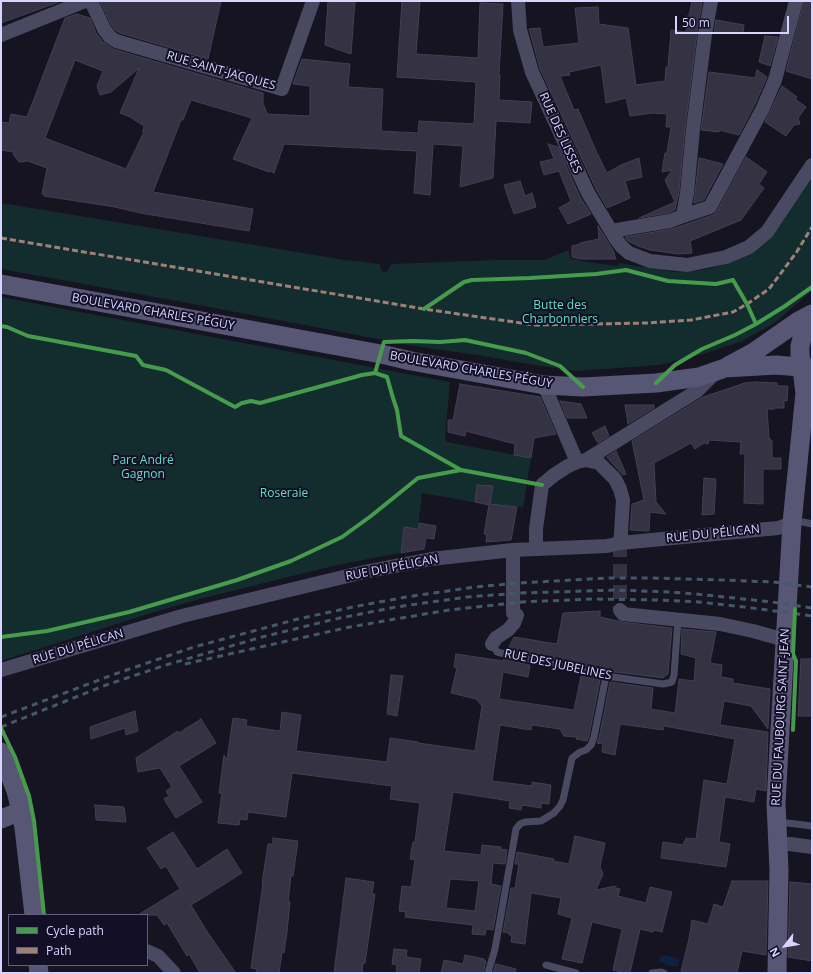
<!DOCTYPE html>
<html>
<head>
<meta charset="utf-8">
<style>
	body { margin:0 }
	#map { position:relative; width:813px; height:974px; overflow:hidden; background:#161421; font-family:"Open Sans",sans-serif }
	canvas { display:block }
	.frame { position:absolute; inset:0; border:2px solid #d9d4ff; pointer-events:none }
	.legend { position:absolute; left:8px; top:914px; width:140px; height:52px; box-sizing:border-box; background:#130f26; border:1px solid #625e7d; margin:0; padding:5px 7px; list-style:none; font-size:12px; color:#d9d4ff }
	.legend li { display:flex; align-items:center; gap:8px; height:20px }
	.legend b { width:20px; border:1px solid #625e7d }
	.north { position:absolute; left:765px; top:926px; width:40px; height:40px; -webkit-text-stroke:3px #130f26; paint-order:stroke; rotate:239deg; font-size:11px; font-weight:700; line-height:16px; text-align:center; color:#d9d4ff }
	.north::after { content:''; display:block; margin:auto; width:14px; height:18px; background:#d9d4ff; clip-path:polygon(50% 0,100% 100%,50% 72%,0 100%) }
	.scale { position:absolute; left:675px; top:16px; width:114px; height:18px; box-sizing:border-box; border:2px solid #d9d4ff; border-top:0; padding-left:5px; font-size:12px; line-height:14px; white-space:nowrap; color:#d9d4ff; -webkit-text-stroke:3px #130f26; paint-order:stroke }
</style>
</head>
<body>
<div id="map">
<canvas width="813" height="974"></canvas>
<div class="frame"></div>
<ul class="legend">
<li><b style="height:5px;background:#469c4c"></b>Cycle path</li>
<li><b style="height:5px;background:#9e8076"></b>Path</li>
</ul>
<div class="north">N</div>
<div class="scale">50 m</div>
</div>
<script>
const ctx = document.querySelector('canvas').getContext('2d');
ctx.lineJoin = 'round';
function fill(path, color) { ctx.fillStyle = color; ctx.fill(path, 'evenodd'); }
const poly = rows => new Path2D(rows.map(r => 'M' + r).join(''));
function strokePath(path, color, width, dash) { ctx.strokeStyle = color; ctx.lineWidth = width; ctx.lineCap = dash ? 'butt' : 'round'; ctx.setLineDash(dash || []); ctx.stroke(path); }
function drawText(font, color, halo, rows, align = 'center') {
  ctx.font = font + ' "Open Sans",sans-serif'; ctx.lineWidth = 4; ctx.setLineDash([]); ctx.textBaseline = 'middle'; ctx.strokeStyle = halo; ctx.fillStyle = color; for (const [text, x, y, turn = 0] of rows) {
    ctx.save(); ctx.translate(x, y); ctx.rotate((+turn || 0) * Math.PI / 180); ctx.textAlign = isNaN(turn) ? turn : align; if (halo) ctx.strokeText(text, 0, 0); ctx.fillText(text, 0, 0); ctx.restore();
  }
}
fill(poly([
	[812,169,812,291,773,324,742,341,700,355,659,365,576,371,535,365,477,355,420,347,220,309,1,269,1,203,345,260,380,264,381,270,384,272,387,271,389,268,391,264,497,260,544,260,569,250,570,258,580,261,616,266,621,263,635,266,654,268,674,272,693,271,708,269,723,265,741,256],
	[1,297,450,382,445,438,447,442,531,458,523,508,517,506,517,507,490,504,490,505,422,493,418,529,404,527,401,553,342,564,288,577,200,599,148,614,1,661]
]), '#132c2d');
fill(poly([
	[661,955,669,956,678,959,679,960,678,966,671,966,661,962,659,961]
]), '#0d2144');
const building = poly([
	[1,1,59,1,59,2,1,23,1,1],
	[100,1,221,1,208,59,120,33,116,31,111,25,100,1],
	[328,1,355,1,351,54,325,45,328,1],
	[402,1,420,1,416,54,478,58,480,3,503,4,499,75,500,75,499,100,532,102,530,123,496,121,493,178,460,187,463,146,433,144,430,195,414,193,417,151,284,144,274,173,270,171,269,172,233,159,252,118,191,100,183,120,181,120,153,192,253,209,249,231,140,213,115,207,44,196,44,194,42,194,47,168,28,161,19,162,13,154,14,152,1,150,1,122,9,123,11,114,27,117,65,18,77,14,90,18,96,33,103,42,113,49,263,93,263,103,267,114,310,116,310,86,293,84,302,59,350,64,348,87,383,89,381,131,418,133,419,121,474,124,476,82,397,77,402,1],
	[75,60,103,71,97,86,100,95,111,92,139,68,120,113,130,117,144,126,143,132,144,132,126,169,45,138,75,60],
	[692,1,701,1,701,2,702,3,697,33,685,128,679,192,675,210,668,213,639,218,675,202,665,180,672,170,662,172,665,153,667,153,671,127,666,127,667,114,653,113,630,116,626,98,606,103,601,65,569,72,570,75,560,76,574,110,578,109,596,151,607,173,621,165,639,158,642,177,625,181,630,198,607,208,596,189,540,69,529,29,540,28,543,47,579,43,575,8,598,7,599,24,628,28,636,85,665,81,666,67,668,67,671,30,686,32,688,21,686,21,687,16,689,16,692,1],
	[804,1,812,1,812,79,786,71,804,1],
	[716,20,744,25,743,33,714,32,716,20],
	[765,36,778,37,770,66,759,62,765,36],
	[757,70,767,77,754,106,739,135,719,130,719,132,701,130,709,72,755,78,757,70],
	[782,86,797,97,795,99,806,107,798,118,800,124,794,125,786,136,765,122,782,86],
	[548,144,558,147,580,197,591,214,568,224,559,208,571,201,559,171,544,175,540,162,554,159,548,144],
	[746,157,767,172,759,184,764,188,741,220,690,241,692,253,678,254,650,250,638,246,628,241,625,237,672,229,713,215,717,211,746,157],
	[699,158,723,164,704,200,694,203,699,158],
	[520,181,525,196,532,193,536,207,514,214,504,185,520,181],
	[598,226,613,250,616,259,580,259,572,257,572,246,580,244,580,243,599,239,598,226],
	[756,382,777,383,777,386,788,386,787,401,784,400,784,408,774,408,774,409,767,409,769,438,772,441,772,458,781,458,781,469,763,469,763,504,744,503,745,454,740,454,741,442,709,440,708,444,704,443,695,449,691,443,654,463,656,502,666,514,650,512,649,531,630,530,632,504,644,500,632,441,703,397,745,383,756,382],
	[460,384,540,397,556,434,534,438,531,458,514,455,515,444,466,431,465,436,448,432,448,420,453,420,460,384],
	[560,401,581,404,587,418,567,418,560,401],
	[625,405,654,405,654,408,628,424,625,405],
	[605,426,609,436,598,443,592,433,605,426],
	[616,451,626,474,623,475,610,461,607,457,616,451],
	[704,478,716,479,714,514,702,515,704,478],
	[477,485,493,486,490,504,517,507,511,540,486,542,487,535,484,534,489,505,475,502,477,485],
	[419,523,436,526,434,539,426,538,424,549,401,553,404,527,418,529,419,523],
	[600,611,600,617,622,622,672,628,668,674,663,678,607,671,582,666,583,664,532,655,508,649,514,637,557,644,563,613,600,611],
	[682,629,716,632,710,663,722,665,721,677,733,679,733,683,770,689,768,729,751,706,724,701,720,725,768,732,766,791,756,789,754,802,725,797,719,842,730,844,726,867,661,858,663,842,683,845,686,838,696,839,704,780,727,784,735,739,664,726,663,730,620,724,615,755,602,752,603,744,597,743,599,738,610,682,653,688,651,709,675,713,679,679,694,681,696,658,681,654,682,629],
	[456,654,503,661,504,659,530,665,528,677,503,672,499,699,574,710,581,676,600,680,589,736,587,741,576,739,577,737,564,736,560,729,532,725,531,730,500,725,492,781,532,786,532,782,551,785,549,804,541,803,541,808,522,805,521,810,509,808,510,801,453,792,444,851,481,855,482,845,501,847,501,849,507,850,505,864,493,863,491,884,501,886,493,930,486,929,485,935,472,934,473,925,405,917,406,912,399,911,402,886,411,887,415,860,410,859,413,842,415,842,420,803,390,799,392,786,292,773,286,817,248,812,247,820,240,819,239,825,218,823,222,792,219,794,224,755,227,760,233,718,247,720,246,726,280,731,282,712,301,715,296,751,387,762,390,738,418,742,418,743,475,751,482,706,476,699,451,693,457,668,454,667,456,654],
	[450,879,479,881,475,911,446,908,450,879],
	[801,659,812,659,812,716,798,716,801,659],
	[391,675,403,676,397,716,387,714,391,675],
	[135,711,138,731,126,735,125,728,91,739,90,727,135,711],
	[201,719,216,743,179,766,202,802,176,818,164,799,169,796,166,791,172,787,160,768,138,772,136,758,178,731,179,733,201,719],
	[95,805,124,807,126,822,96,820,95,805],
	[173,832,197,869,227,849,242,873,191,905,208,933,236,973,200,973,189,954,187,956,167,923,164,925,157,915,138,915,180,889,166,866,161,869,147,848,173,832],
	[575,836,605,843,600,867,603,874,596,890,615,886,616,888,620,889,618,896,646,903,650,887,672,892,662,932,654,930,653,932,640,929,630,973,626,973,613,970,622,929,592,922,582,963,562,959,572,918,558,914,561,898,531,893,525,944,511,942,512,935,509,935,509,933,503,932,511,888,515,888,519,864,515,864,517,852,554,859,553,861,569,864,575,836],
	[273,838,298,841,293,876,291,876,288,902,290,902,287,932,284,953,282,952,279,973,256,973,257,969,251,968,263,883,262,883,268,844,273,844,273,838],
	[346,878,374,882,372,894,375,894,365,963,363,963,362,973,334,973,346,878],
	[732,881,768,881,766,955,742,951,737,973,690,973,681,971,689,939,692,920,708,924,714,904,723,907,732,881],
	[790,882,812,884,812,961,788,957,790,882],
	[394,949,407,950,406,957,421,959,419,973,396,973,397,965,392,964,394,949],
	[465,955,484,959,484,960,486,961,483,973,441,973,444,960,463,964,465,955],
	[496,964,516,969,515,973,493,973,496,964]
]);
fill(building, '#343243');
strokePath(building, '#433f54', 1);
strokePath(poly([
	[620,543,620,610]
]), '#333142', 14, [14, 7]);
strokePath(poly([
	[793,523,803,522,812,524],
	[492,644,497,652,501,653,606,676,663,684,672,682,674,675,678,619],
	[777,822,796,824,812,826],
	[546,965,576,973],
	[488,973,495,949,516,829,520,824,525,822,541,821,554,813,560,806,563,800,572,758,580,752,586,750,591,745,594,737,606,676],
	[652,973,661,972,664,973]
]), '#4a4962', 7);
strokePath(poly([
	[91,1,104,29,110,37,116,41,282,89,313,1],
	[518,1,520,30,532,72,588,193,616,239,622,247,629,253,650,261,687,265,726,257,749,247,767,232,812,165],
	[1,35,85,1],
	[683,216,710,207,762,110,775,80,796,1],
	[611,231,670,221,683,216,687,193,693,129,705,34,711,1],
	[544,385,577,462],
	[586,460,697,391,715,373],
	[536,548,536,529,542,485,554,475,568,466,577,462,586,460,599,463,615,479,620,489,623,500,621,533,620,543],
	[620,610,623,614,720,624,753,631,785,640],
	[492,644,496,638,508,630,514,623,517,615,513,613,513,550],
	[1,670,182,616,364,572,431,559,513,550,607,546,620,543,778,528,792,523],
	[777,844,790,844,812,847],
	[147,951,158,956,174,973]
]), '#4a4962', 14);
strokePath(poly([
	[1,284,381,354,411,361,544,385,583,387,656,383,699,377,725,368,776,365,812,368],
	[728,366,754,352,797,322,812,314],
	[1,752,16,791,21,811,24,828,34,915],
	[1,819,21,811],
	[38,965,39,973],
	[777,973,779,870,776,803,780,730,792,523,805,393,800,354,800,346,804,331,812,320]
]), '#575674', 19);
strokePath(poly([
	[185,664,345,628,384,621,449,610,522,602,591,599,659,600,699,602,744,607,798,614,812,616],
	[1,717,115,674,194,647,231,637,298,619,353,607,406,597,475,587,520,583,608,578,651,578,723,580,773,582,812,587],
	[1,727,106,685,166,665,262,637,335,619,396,607,467,597,521,593,616,590,669,592,696,594,772,602,812,608]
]), '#43596b', 3, [6, 5]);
strokePath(poly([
	[1,238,424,309,535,325,647,323,691,320,733,312,747,304,769,289,796,253,812,227]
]), '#9e8076', 3, [6, 3]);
strokePath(poly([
	[424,309,464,282,472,280,530,278,596,274,626,270,668,281,716,284,733,280,747,304,756,324],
	[1,326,7,327,28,336,136,356,143,365,166,370,235,407,242,403,251,401,260,403,362,375,375,373,387,377,393,398,397,410,401,436,461,470,542,485],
	[375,373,384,342,413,341,440,342,465,340,526,353,560,366,583,387],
	[656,383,675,365,702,349,735,335,756,324,785,306,812,287],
	[1,637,47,631,129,612,237,580,291,561,342,537,371,516,418,478,461,470],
	[1,728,15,757,29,796,34,821,44,915],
	[793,730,796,661,793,654,795,609]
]), '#469c4c', 4);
drawText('12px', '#d9d4ff', '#130f26', [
	["RUE SAINT-JACQUES",221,71,16],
	["RUE DES LISSES",560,133,66],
	["BOULEVARD CHARLES PÉGUY",153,312,10],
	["BOULEVARD CHARLES PÉGUY",471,370,10],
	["RUE DU PÉLICAN",713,534,-6],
	["RUE DU PÉLICAN",392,568,-11],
	["RUE DU PÉLICAN",78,647,-17],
	["RUE DES JUBELINES",558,665,12],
	["RUE DU FAUBOURG SAINT-JEAN",781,717,-87]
]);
drawText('12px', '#5fe0c0', '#130f26', [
	["Butte des",560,306],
	["Charbonniers",560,320],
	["Parc André",143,461],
	["Gagnon",143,475],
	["Roseraie",284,494]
]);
</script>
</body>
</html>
